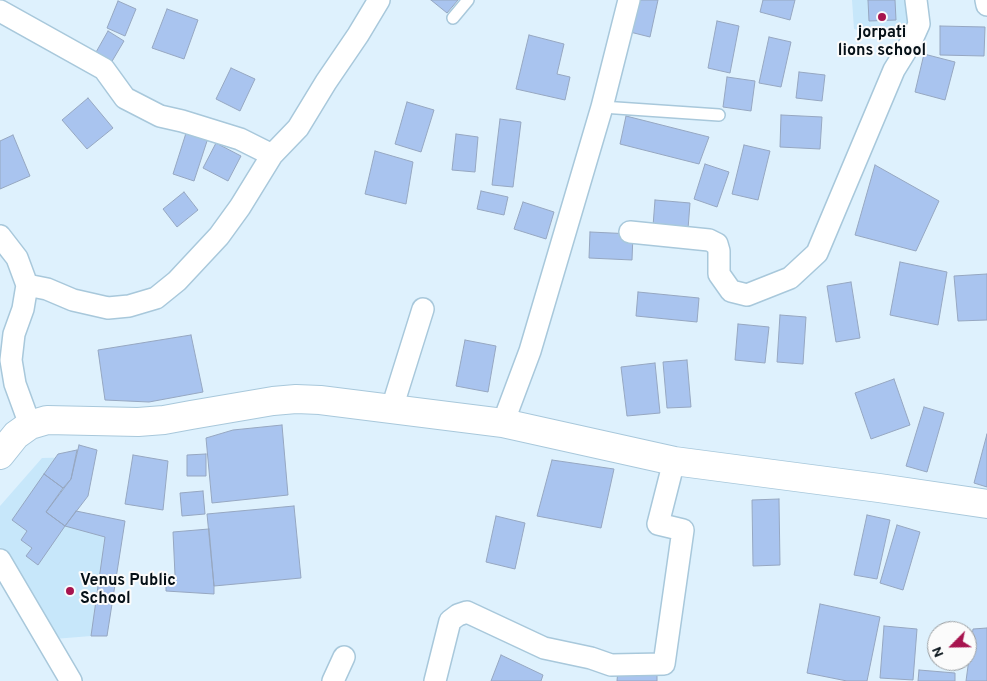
<!DOCTYPE html>
<html>
<head>
<meta charset="utf-8">
<style>
	body { margin:0 }
	#map { position:relative; width:987px; height:681px; overflow:hidden; background:#def1fd; font-family:Overpass,sans-serif }
	canvas { display:block }
	.north { position:absolute; left:927px; top:621px; width:50px; height:50px; box-sizing:border-box; background:#fbfbfb; border:1px solid #999da0; border-radius:50%; rotate:247deg; font-size:14px; font-weight:700; line-height:20px; text-align:center; color:#051017 }
	.north::after { content:''; display:block; margin:auto; width:18px; height:22px; background:#a7144f; clip-path:polygon(50% 0,100% 100%,50% 72%,0 100%) }
</style>
</head>
<body>
<div id="map">
<canvas width="987" height="681"></canvas>
<div class="north">N</div>
</div>
<script>
const ctx = document.querySelector('canvas').getContext('2d');
ctx.lineJoin = 'round';
function fill(path, color) { ctx.fillStyle = color; ctx.fill(path, 'evenodd'); }
const poly = rows => new Path2D(rows.map(r => 'M' + r).join(''));
function strokePath(path, color, width, dash) { ctx.strokeStyle = color; ctx.lineWidth = width; ctx.lineCap = dash ? 'butt' : 'round'; ctx.setLineDash(dash || []); ctx.stroke(path); }
function drawText(font, color, halo, rows, align = 'center') {
  ctx.font = font + ' Overpass,sans-serif'; ctx.lineWidth = 4; ctx.setLineDash([]); ctx.textBaseline = 'middle'; ctx.strokeStyle = halo; ctx.fillStyle = color; for (const [text, x, y, turn = 0] of rows) {
    ctx.save(); ctx.translate(x, y); ctx.rotate((+turn || 0) * Math.PI / 180); ctx.textAlign = isNaN(turn) ? turn : align; if (halo) ctx.strokeText(text, 0, 0); ctx.fillText(text, 0, 0); ctx.restore();
  }
}
fill(poly([
	[852,0,911,0,909,26,883,35,854,29],
	[82,457,76,511,125,521,107,636,91,636,54,639,0,547,0,506,42,458]
]), '#c7e7fa');
const building = poly([
	[431,0,458,0,447,13,431,0],
	[637,0,658,0,650,37,630,32,637,0],
	[763,0,795,0,790,20,760,12,763,0],
	[868,0,895,0,896,20,869,21,868,0],
	[118,1,136,9,125,36,107,28,118,1],
	[167,9,198,20,184,59,152,48,167,9],
	[717,21,739,26,730,73,708,68,717,21],
	[940,26,985,27,984,56,940,55,940,26],
	[108,31,124,41,111,63,95,54,108,31],
	[529,35,564,44,557,74,570,77,565,100,516,89,529,35],
	[769,37,791,42,781,87,759,83,769,37],
	[924,54,955,62,945,100,915,92,924,54],
	[231,68,255,79,240,111,216,99,231,68],
	[799,72,825,75,822,101,796,98,799,72],
	[727,77,755,81,751,111,723,107,727,77],
	[88,98,113,128,87,149,62,120,88,98],
	[407,102,434,110,421,152,395,144,407,102],
	[781,115,822,117,820,149,780,147,781,115],
	[626,116,709,137,699,164,620,144,626,116],
	[500,119,521,122,513,187,492,185,500,119],
	[187,130,208,138,194,181,173,174,187,130],
	[456,134,478,137,475,172,452,170,456,134],
	[13,135,30,176,0,189,0,141,13,135],
	[216,143,241,156,228,181,203,168,216,143],
	[744,145,770,151,758,200,732,194,744,145],
	[375,151,413,162,406,204,365,194,375,151],
	[705,164,729,172,717,207,694,199,705,164],
	[875,165,939,201,916,251,855,235,875,165],
	[481,191,508,197,504,215,477,209,481,191],
	[184,192,198,210,177,227,163,209,184,192],
	[655,200,690,203,688,229,653,226,655,200],
	[523,202,554,212,546,239,514,229,523,202],
	[590,232,633,234,632,260,589,258,590,232],
	[900,262,947,272,938,325,890,315,900,262],
	[987,274,987,320,958,321,954,276,987,274],
	[851,282,860,338,836,342,827,286,851,282],
	[638,292,699,298,697,322,636,316,638,292],
	[780,315,806,317,803,364,777,362,780,315],
	[738,324,769,327,765,363,735,360,738,324],
	[191,335,203,392,149,402,105,400,98,350,191,335],
	[465,340,496,346,488,392,456,386,465,340],
	[687,360,691,407,667,408,663,362,687,360],
	[655,363,660,413,627,416,621,367,655,363],
	[894,379,910,425,871,439,855,393,894,379],
	[924,407,944,413,927,472,906,466,924,407],
	[282,425,288,495,212,503,206,438,233,430,282,425],
	[987,434,987,487,974,483,987,434],
	[79,445,97,450,88,496,65,526,46,512,71,479,79,445],
	[77,450,71,479,63,488,44,474,58,454,77,450],
	[206,454,206,476,187,476,187,455,206,454],
	[133,455,168,461,163,510,125,504,133,455],
	[552,460,614,469,601,528,537,516,552,460],
	[44,474,63,488,46,512,65,526,38,565,26,556,32,548,21,540,27,531,12,520,44,474],
	[203,491,205,514,182,516,180,493,203,491],
	[779,499,780,565,753,566,752,500,779,499],
	[294,506,301,578,214,586,207,514,294,506],
	[76,511,125,521,107,636,91,636,105,537,65,526,76,511],
	[867,515,890,520,877,579,854,575,867,515],
	[496,516,525,523,515,569,486,562,496,516],
	[897,525,920,532,903,590,880,583,897,525],
	[209,529,214,586,214,594,166,591,166,575,175,575,173,532,209,529],
	[820,604,880,617,867,681,847,681,807,673,820,604],
	[884,626,917,629,913,680,880,678,884,626],
	[987,628,987,681,966,681,973,629,987,628],
	[501,655,543,675,541,681,491,681,501,655],
	[618,669,657,673,657,681,617,681,618,669],
	[919,670,955,673,955,681,918,681,919,670]
]);
fill(building, '#a9c4ef');
strokePath(building, '#96a7c1', 1);
const service = poly([
	[453,18,468,0],
	[602,107,719,115]
]);
const minor = poly([
	[986,0,987,5],
	[0,11,104,69,125,98,160,116,182,121,240,139,272,155,298,128,326,82,358,35,379,0],
	[630,232,709,240,717,244,719,251,719,274,731,291,747,295,790,278,817,253,894,70,910,44,919,24,916,0],
	[0,236,17,258,27,285,23,309,14,334,11,360,15,384,30,425],
	[27,285,47,289,73,300,108,308,129,306,156,298,177,281,219,236,240,207,272,155],
	[392,408,423,309],
	[503,423,530,351,602,107,629,0],
	[0,560,71,681],
	[333,681,344,657],
	[435,681,450,621,458,615,467,612,544,648,591,658,611,665,664,664,683,530,658,524,674,461]
]);
const secondary = poly([
	[0,455,16,435,30,425,47,420,138,422,164,420,191,415,273,401,296,399,320,400,503,423,674,461,879,488,987,504]
]);
strokePath(service, '#a8c8db', 14);
strokePath(minor, '#a8c8db', 24);
strokePath(secondary, '#a8c8db', 30);
strokePath(service, '#fff', 11);
strokePath(minor, '#fff', 21);
strokePath(secondary, '#fff', 28);
for (const [x, y, r, color] of [
	[882,17,5,"#a7144f"],
	[70,591,5,"#a7144f"]
]) { const dot = new Path2D(); dot.arc(x, y, r, 0, 2 * Math.PI); ctx.fillStyle = color; ctx.fill(dot); strokePath(dot, '#fbfbfb', 2); }
drawText('bold 16px', '#051017', '#fbfbfb', [
	["jorpati",882,34],
	["lions school",882,52],
	["Venus Public",80,582,"left"],
	["School",80,600,"left"]
]);
</script>
</body>
</html>
